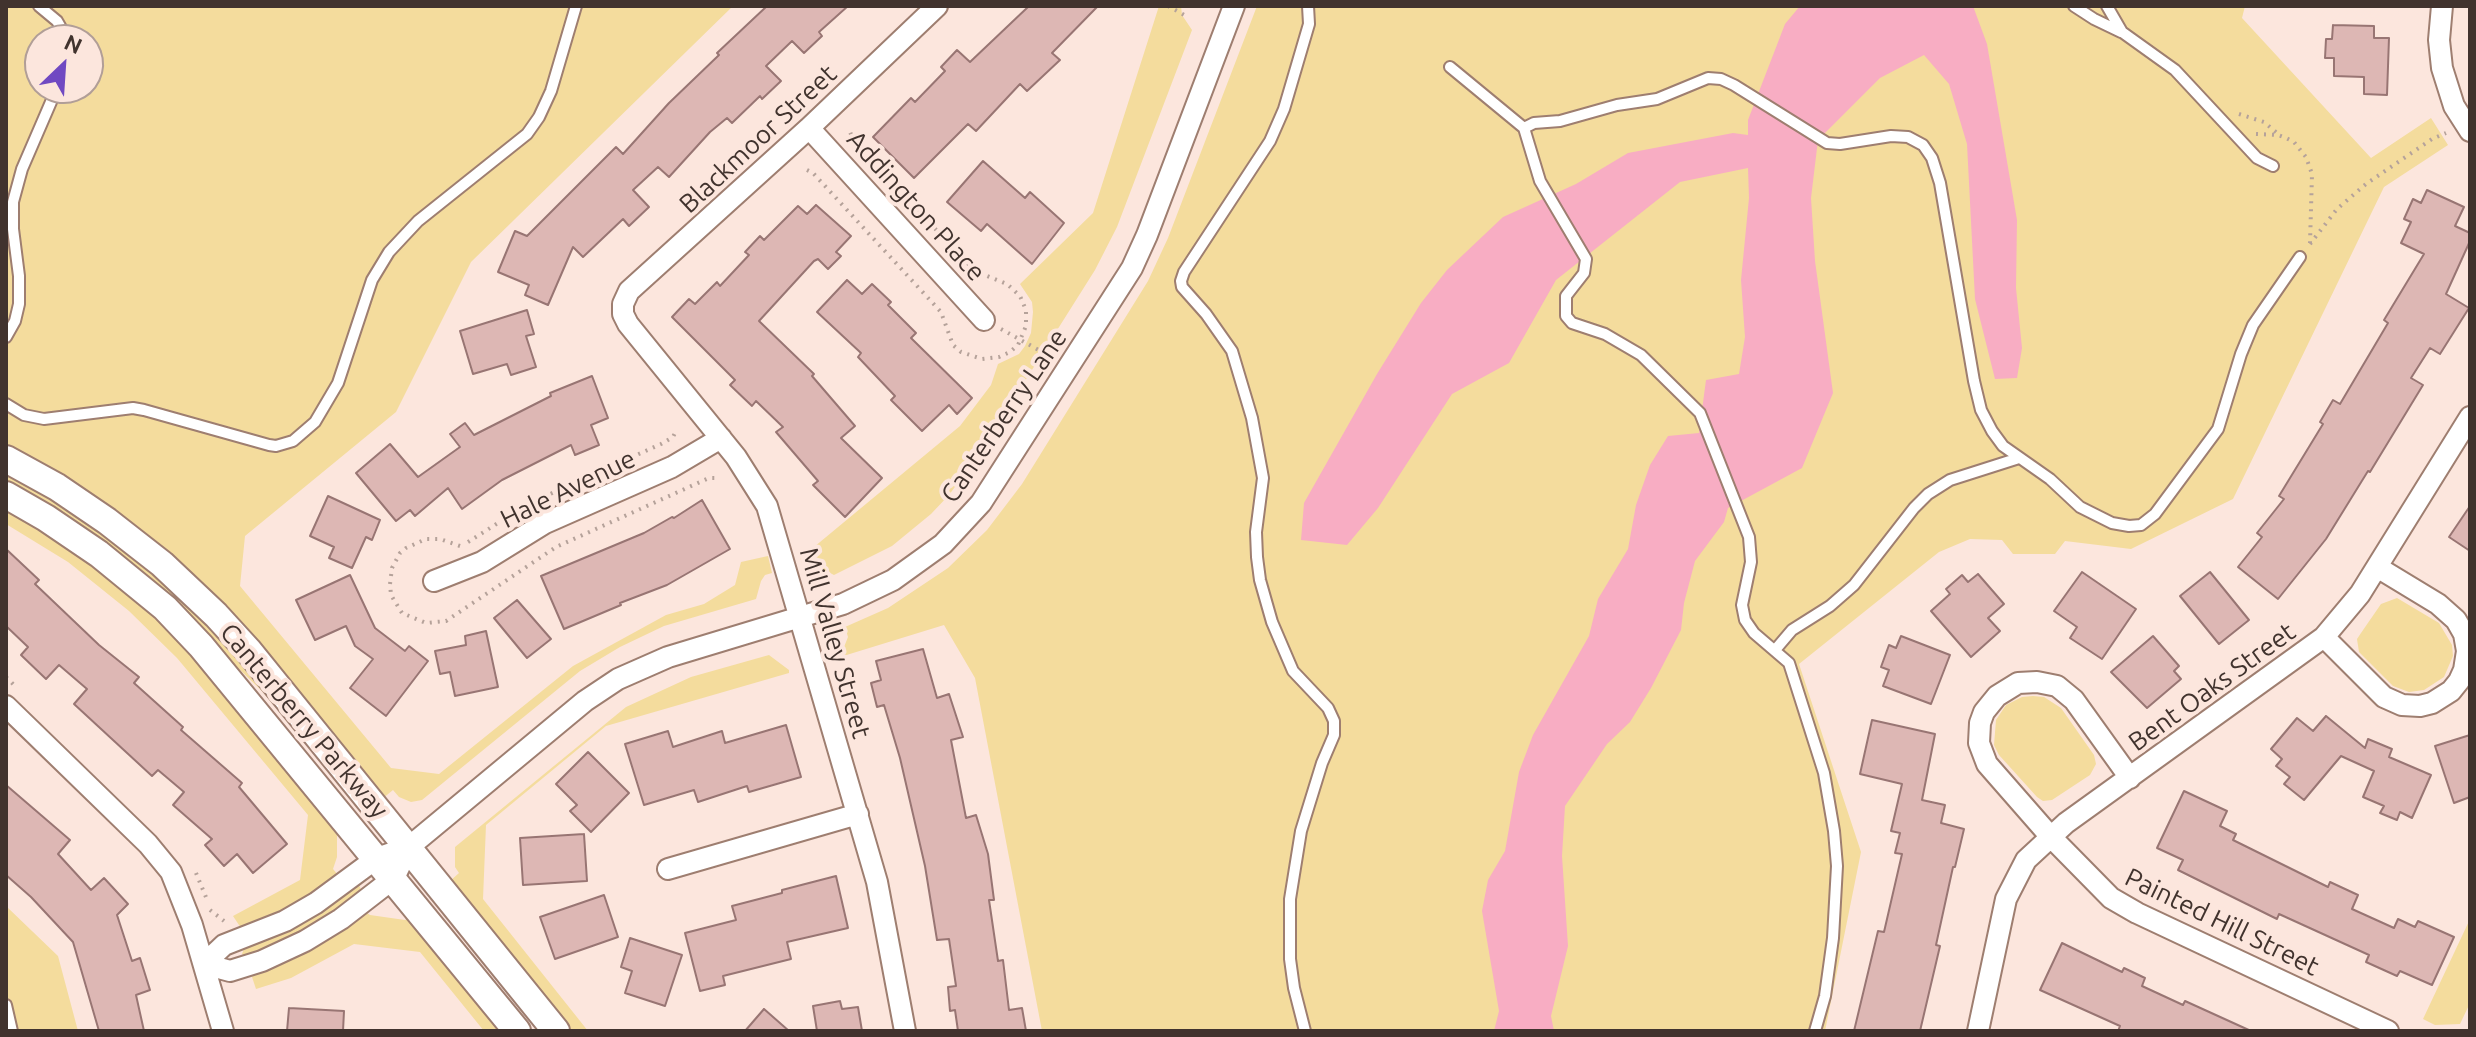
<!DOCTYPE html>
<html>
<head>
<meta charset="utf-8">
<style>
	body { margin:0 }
	#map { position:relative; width:2476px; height:1037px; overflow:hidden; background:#fce6dd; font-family:Ubuntu,sans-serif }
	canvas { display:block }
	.frame { position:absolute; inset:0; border:8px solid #41332e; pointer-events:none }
	.north { position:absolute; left:24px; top:24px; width:80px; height:80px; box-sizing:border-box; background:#fce6dd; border:2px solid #b19e97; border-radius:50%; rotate:25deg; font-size:22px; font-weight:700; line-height:32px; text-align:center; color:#41332e }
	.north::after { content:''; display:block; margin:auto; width:28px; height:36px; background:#7049c2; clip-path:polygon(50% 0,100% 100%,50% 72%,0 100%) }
</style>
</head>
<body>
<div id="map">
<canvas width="2476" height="1037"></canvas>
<div class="frame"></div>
<div class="north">N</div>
</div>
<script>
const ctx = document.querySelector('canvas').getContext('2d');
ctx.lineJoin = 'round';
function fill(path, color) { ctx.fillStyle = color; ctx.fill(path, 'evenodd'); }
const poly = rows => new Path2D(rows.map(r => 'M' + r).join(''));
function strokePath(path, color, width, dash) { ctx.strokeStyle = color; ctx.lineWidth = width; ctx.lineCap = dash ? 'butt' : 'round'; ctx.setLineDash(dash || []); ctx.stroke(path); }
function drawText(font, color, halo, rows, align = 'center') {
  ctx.font = font + ' Ubuntu,sans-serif'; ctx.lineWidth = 8; ctx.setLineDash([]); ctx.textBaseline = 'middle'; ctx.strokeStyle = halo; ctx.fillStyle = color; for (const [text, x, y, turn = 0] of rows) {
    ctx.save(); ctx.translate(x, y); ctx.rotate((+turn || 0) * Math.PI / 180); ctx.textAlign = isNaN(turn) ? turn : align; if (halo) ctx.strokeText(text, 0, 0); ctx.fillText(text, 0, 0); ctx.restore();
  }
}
fill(poly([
	[6,6,733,6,471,262,396,412,245,536,240,586,391,768,439,774,573,666,666,615,704,604,735,585,741,562,768,556,772,573,765,575,761,581,756,599,664,626,620,647,580,671,422,800,411,802,399,797,393,790,382,799,286,682,6,448],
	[40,40,88,40,88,88,40,88],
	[1159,6,1181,6,1182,15,1192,30,1117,227,1095,270,979,454,949,495,931,514,892,546,834,575,809,562,802,563,798,551,814,547,960,426,991,385,998,364,1019,354,1025,346,1031,333,1033,312,1032,302,1020,284,1093,213],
	[1257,6,2245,6,2242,18,2371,158,2431,118,2448,145,2384,187,2233,499,2131,549,2065,541,2055,554,2013,554,2002,540,1970,539,1939,552,1799,664,1861,852,1825,1031,1042,1031,975,678,944,625,840,657,848,637,845,627,888,608,948,568,987,530,1022,484,1148,281,1168,238],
	[6,469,105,530,220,633,315,753,261,690,218,649,6,483],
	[6,504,66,541,157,614,343,830,337,836,337,857,333,869,338,875,310,897,288,909,241,928,233,916,300,880,308,815,177,658,129,611,68,562,6,524],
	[2397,598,2439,623,2452,645,2453,656,2444,677,2424,690,2409,692,2393,686,2359,652,2357,639,2361,633,2381,604],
	[769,655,789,670,789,673,606,726,486,825,483,899,588,1031,568,1031,449,882,459,873,455,867,455,847,626,707,691,677],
	[2033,696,2044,697,2061,708,2094,755,2096,764,2090,775,2052,800,2043,801,2037,797,1999,755,1994,745,1996,720,2006,705,2022,697],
	[354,885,359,885,362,892,329,918,279,945,245,957,242,954,245,946],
	[6,906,58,956,78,1031,6,1031],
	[366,912,370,915,405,920,412,916,505,1031,484,1031,420,952,354,944,291,978,256,989,251,974],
	[2470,919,2470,1003,2460,1024,2435,1025,2423,1019]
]), '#f4dc9d');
fill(poly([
	[1800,6,1973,6,1987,44,2017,220,2016,288,2022,348,2017,378,1995,379,1975,299,1967,144,1949,84,1924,55,1880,78,1818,140,1811,198,1815,261,1833,393,1802,468,1728,508,1724,522,1695,561,1684,603,1681,630,1651,688,1630,722,1607,744,1565,806,1562,856,1568,946,1551,1016,1554,1031,1494,1031,1499,1011,1482,911,1488,880,1505,851,1519,772,1533,735,1589,636,1598,599,1628,549,1636,505,1650,465,1668,436,1699,433,1706,380,1739,374,1745,337,1741,280,1749,198,1748,168,1680,182,1556,280,1509,363,1452,394,1378,508,1347,545,1301,540,1304,503,1377,374,1421,303,1447,270,1503,217,1576,184,1628,153,1733,133,1748,135,1748,120,1785,24]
]), '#f8adc3');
const building = poly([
	[767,6,848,6,819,32,822,36,804,53,792,41,766,66,781,81,762,99,760,96,732,123,727,118,710,132,669,177,658,167,633,190,649,207,629,226,623,219,583,257,573,247,548,305,525,295,529,285,498,272,515,231,527,236,616,147,623,154,669,103,719,55,717,53,767,6],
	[1029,6,1098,6,1052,53,1060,60,1027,91,1020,84,976,131,968,124,914,178,873,137,911,98,915,102,945,71,941,67,957,50,970,62,1029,6],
	[2333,25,2374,26,2374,38,2389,38,2387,95,2364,94,2364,77,2334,76,2334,58,2325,58,2326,39,2332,39,2333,25],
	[983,161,1025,198,1030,192,1064,223,1032,264,987,224,981,231,947,202,983,161],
	[2427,190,2464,207,2455,226,2470,233,2470,241,2446,294,2469,308,2440,354,2430,348,2411,378,2423,385,2370,472,2368,471,2326,539,2278,599,2238,567,2262,537,2257,533,2284,499,2279,496,2323,424,2320,422,2333,400,2340,404,2388,323,2384,320,2424,254,2401,243,2411,222,2404,219,2413,199,2421,203,2427,190],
	[816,205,851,236,836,252,841,256,828,269,818,259,814,261,759,321,814,374,812,376,855,426,841,438,882,478,845,517,813,485,818,481,776,432,783,427,756,401,752,406,730,385,735,380,672,317,689,299,695,304,717,282,720,286,749,255,745,252,760,236,764,240,798,206,807,214,816,205],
	[847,280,862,294,872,284,891,302,888,305,916,333,911,338,972,398,957,414,949,405,922,431,891,400,895,396,858,357,861,353,817,312,847,280],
	[527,310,534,334,526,336,536,367,511,375,507,364,473,374,460,331,527,310],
	[592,376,608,418,591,425,599,445,575,455,571,445,502,480,462,509,448,488,415,516,410,510,396,521,356,473,390,444,418,477,460,447,450,434,465,423,474,435,551,396,550,393,592,376],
	[328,496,380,520,372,540,366,537,352,568,329,558,334,547,310,536,328,496],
	[702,500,730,549,667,585,620,603,621,605,564,629,541,576,644,533,672,517,674,518,702,500],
	[2470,506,2470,551,2449,537,2470,506],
	[6,549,39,580,35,584,99,645,139,677,134,683,183,727,181,730,242,783,239,787,287,844,253,873,237,854,224,866,205,845,212,839,173,805,184,792,158,770,152,776,74,704,87,689,59,665,46,679,21,655,28,647,6,626,6,549],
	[2082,572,2136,609,2102,659,2070,638,2077,627,2054,611,2082,572],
	[2210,572,2249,620,2219,644,2180,596,2210,572],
	[1978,574,2004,604,1988,618,2000,631,1971,657,1931,611,1950,594,1946,589,1962,575,1968,582,1978,574],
	[350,575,375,628,405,651,409,646,428,661,386,716,350,688,373,659,355,646,346,626,315,640,296,600,350,575],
	[517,600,551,639,527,658,494,618,517,600],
	[486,631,498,687,455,696,450,672,440,674,435,651,466,645,465,636,486,631],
	[1901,636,1950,655,1931,704,1883,686,1889,670,1881,667,1889,645,1896,648,1901,636],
	[2153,636,2179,666,2174,671,2181,679,2147,708,2111,672,2153,636],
	[923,649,937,698,949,694,963,737,951,740,966,818,976,815,988,854,994,900,989,900,998,961,1003,960,1009,1010,1022,1008,1026,1031,958,1031,955,1010,950,1011,948,987,956,986,949,939,937,940,925,866,900,758,884,705,877,707,871,683,881,680,876,661,923,649],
	[2326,716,2365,748,2368,739,2392,749,2389,757,2431,775,2412,818,2400,812,2397,820,2380,813,2384,806,2363,797,2374,771,2341,756,2304,800,2284,784,2290,777,2276,766,2282,759,2271,749,2297,718,2313,731,2326,716],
	[1872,720,1935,734,1922,800,1945,805,1941,823,1964,829,1955,867,1953,867,1936,945,1940,946,1920,1031,1854,1031,1878,931,1884,932,1902,854,1895,853,1900,833,1891,831,1902,784,1860,774,1872,720],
	[786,725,801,777,749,792,747,786,698,802,694,790,644,805,625,744,668,731,673,747,722,731,725,743,786,725],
	[2470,735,2470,797,2454,803,2435,746,2470,735],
	[588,752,629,793,591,832,570,811,577,805,556,784,588,752],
	[6,785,70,840,58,854,91,890,104,878,128,904,117,915,132,961,140,958,150,990,136,995,144,1031,99,1031,73,942,31,897,6,875,6,785],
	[2184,791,2227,811,2220,826,2236,834,2233,840,2328,887,2330,882,2358,895,2352,909,2394,928,2398,919,2415,927,2418,921,2454,937,2432,985,2400,971,2397,976,2366,962,2369,955,2279,914,2277,919,2178,870,2183,860,2157,848,2184,791],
	[584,834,587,881,523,885,520,838,584,834],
	[836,876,848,928,787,942,791,959,723,976,725,985,700,991,685,933,736,920,732,906,782,893,782,890,836,876],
	[604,895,618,937,555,959,540,917,604,895],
	[630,938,682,955,665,1006,625,993,632,971,621,967,630,938],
	[2062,943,2122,972,2124,968,2145,978,2142,986,2183,1005,2185,1001,2251,1031,2118,1031,2120,1026,2040,990,2062,943],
	[840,1001,842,1009,858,1007,862,1031,817,1031,813,1006,840,1001],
	[289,1008,344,1011,343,1031,287,1031,289,1008],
	[764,1009,789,1031,745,1031,764,1009]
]);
fill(building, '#ddb7b4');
strokePath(building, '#987573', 2);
const service = poly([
	[39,6,57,21,68,40],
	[2074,6,2094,19,2121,32],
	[2107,6,2122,32,2175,70,2257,158,2273,166],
	[1450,67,1524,128,1540,181,1586,259,1584,273,1566,296,1566,316,1572,323,1605,334,1641,355,1700,413,1749,537,1751,562,1742,605,1745,620,1754,633,1789,663,1824,773,1834,831,1837,866,1833,938,1825,996,1815,1031],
	[1524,128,1534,123,1560,121,1617,105,1657,99,1708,78,1721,79,1734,85,1827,143,1840,144,1891,136,1908,137,1923,145,1932,158,1940,183,1974,381,1981,410,1992,431,2003,446,2050,479,2080,507,2112,523,2129,526,2141,525,2155,514,2218,429,2241,354,2253,325,2300,257],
	[6,337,15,321,19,304,19,276,13,229,13,202,22,169,57,88],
	[6,404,24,415,44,419,133,408,144,410,269,445,276,446,293,441,315,422,338,383,372,280,389,252,418,221,527,134,539,117,551,91,576,6],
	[1775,650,1792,630,1830,606,1854,585,1914,508,1928,494,1950,480,2019,458],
	[6,1005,12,1031],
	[1305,1031,1294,988,1290,959,1290,899,1301,831,1322,763,1334,735,1334,721,1328,708,1293,671,1272,622,1260,580,1257,557,1256,532,1263,478,1252,418,1232,351,1206,314,1182,287,1181,281,1184,272,1270,141,1284,109,1309,24,1308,6]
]);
const minor = poly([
	[2442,6,2439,40,2442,68,2454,106,2470,131],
	[809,128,984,320],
	[434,581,482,562,545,523,672,467,721,438],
	[2324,637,2384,697,2402,705,2420,706,2432,703,2451,691,2459,681,2464,670,2467,651,2464,634,2456,620,2438,604,2377,567],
	[6,706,148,844,171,872,192,925,223,1031],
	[2130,778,2074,700,2057,686,2037,682,2018,683,1997,696,1984,712,1980,723,1979,743,1987,764,2050,836,2111,898,2137,913,2388,1031],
	[668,869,858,814],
	[204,964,224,945,285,921,316,903,377,858,409,847,585,701,618,679,668,657,843,604,893,580,943,544,981,503,1132,268,1147,235,1234,6],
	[204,964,230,971,262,961,305,941,341,919,394,878,409,847],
	[905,1031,877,882,767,506,736,457,628,324,623,314,623,304,629,291,809,128,937,6],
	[1978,1031,2006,899,2026,860,2066,823,2324,637,2360,594,2470,417]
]);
const tertiary = poly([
	[6,459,57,487,107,521,162,564,216,615,248,650,556,1031],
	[6,495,46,518,99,554,165,608,201,646,517,1031]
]);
strokePath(service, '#9e7e70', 14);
strokePath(minor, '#9e7e70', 24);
strokePath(tertiary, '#9e7e70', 30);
strokePath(poly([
	[1168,6,1188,17],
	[2239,114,2264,122,2277,133],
	[2256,134,2278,135,2286,138,2294,142,2306,157,2312,174,2310,243],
	[807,170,813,173,941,312,953,345,961,352,982,359,999,357,1010,352,1018,345,1026,326,1026,310,1020,296,1007,284,975,271,890,181,852,137,849,129],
	[2310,244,2337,209,2366,184,2432,139,2446,133],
	[1001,329,1046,354],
	[468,542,528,504,661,444,673,437,677,429],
	[460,546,440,539,426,539,406,548,400,553,392,568,390,584,391,595,402,613,426,623,446,621,556,547,709,478,716,478],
	[6,677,15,686],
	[196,873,208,902],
	[210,910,224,921]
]), '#b5a29a', 4, [2, 6]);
strokePath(service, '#fff', 10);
strokePath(minor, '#fff', 20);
strokePath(tertiary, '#fff', 26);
drawText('26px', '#41332e', '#fce6dd', [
	["Blackmoor Street",758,139,-43],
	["Addington Place",916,206,48],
	["Canterberry Lane",1004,416,-56],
	["Hale Avenue",568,489,-26],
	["Mill Valley Street",835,643,74],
	["Bent Oaks Street",2212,687,-36],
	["Canterberry Parkway",304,721,50],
	["Painted Hill Street",2222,922,26]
]);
</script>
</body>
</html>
